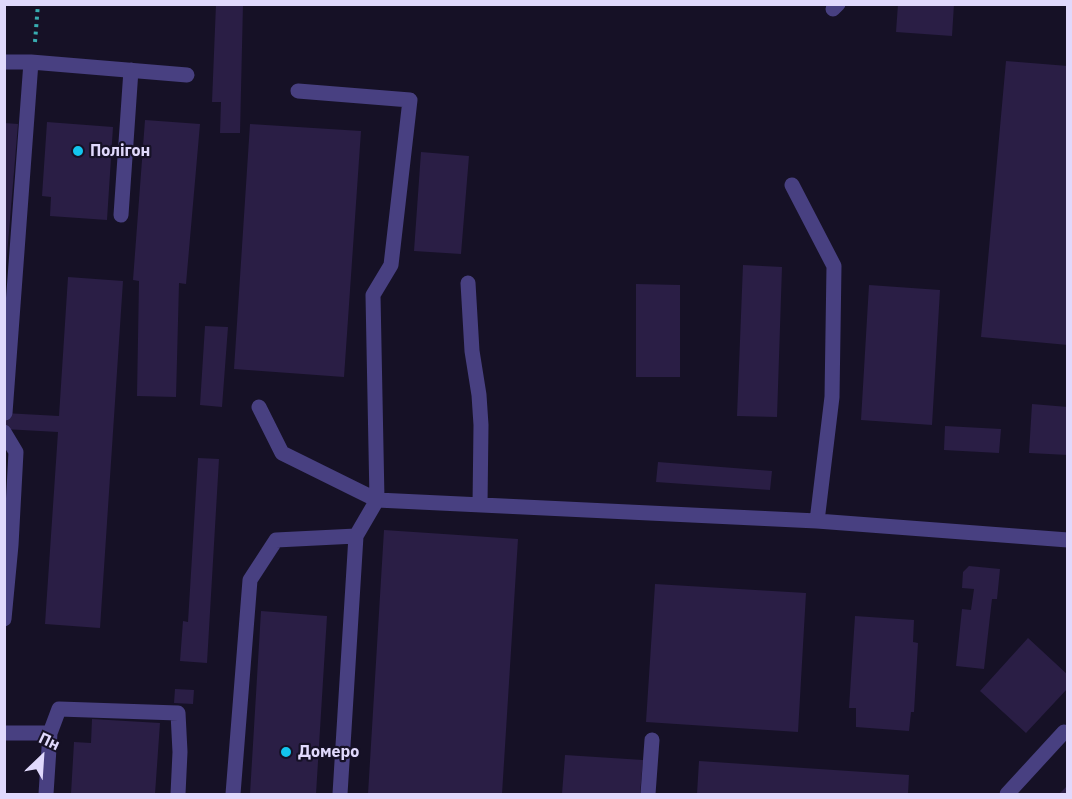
<!DOCTYPE html>
<html>
<head>
<meta charset="utf-8">
<style>
	body { margin:0 }
	#map { position:relative; width:1072px; height:799px; overflow:hidden; background:#161126; font-family:"IBM Plex Sans",sans-serif }
	canvas { display:block }
	.frame { position:absolute; inset:0; border:6px solid #e0d9fc; pointer-events:none }
	.north { position:absolute; left:12px; top:727px; width:60px; height:60px; -webkit-text-stroke:4px #161126; paint-order:stroke; rotate:25deg; font-size:16px; font-weight:700; line-height:24px; text-align:center; color:#e0d9fc }
	.north::after { content:''; display:block; margin:auto; width:21px; height:27px; background:#e0d9fc; clip-path:polygon(50% 0,100% 100%,50% 72%,0 100%) }
</style>
</head>
<body>
<div id="map">
<canvas width="1072" height="799"></canvas>
<div class="frame"></div>
<div class="north">Пн</div>
</div>
<script>
const ctx = document.querySelector('canvas').getContext('2d');
ctx.lineJoin = 'round';
function fill(path, color) { ctx.fillStyle = color; ctx.fill(path, 'evenodd'); }
const poly = rows => new Path2D(rows.map(r => 'M' + r).join(''));
function strokePath(path, color, width, dash) { ctx.strokeStyle = color; ctx.lineWidth = width; ctx.lineCap = dash ? 'butt' : 'round'; ctx.setLineDash(dash || []); ctx.stroke(path); }
function drawText(font, color, halo, rows, align = 'center') {
  ctx.font = font + ' "IBM Plex Sans",sans-serif'; ctx.lineWidth = 4.5; ctx.setLineDash([]); ctx.textBaseline = 'middle'; ctx.strokeStyle = halo; ctx.fillStyle = color; for (const [text, x, y, turn = 0] of rows) {
    ctx.save(); ctx.translate(x, y); ctx.rotate((+turn || 0) * Math.PI / 180); ctx.textAlign = isNaN(turn) ? turn : align; if (halo) ctx.strokeText(text, 0, 0); ctx.fillText(text, 0, 0); ctx.restore();
  }
}
fill(poly([
	[216,4,243,4,240,133,220,133,221,102,212,102],
	[898,4,954,4,952,36,896,32],
	[1006,61,1068,66,1068,345,981,337],
	[145,120,200,124,186,284,179,283,176,397,137,396,139,281,133,280],
	[47,122,113,127,107,220,50,216,51,197,42,196],
	[4,123,18,124,6,267,4,267],
	[250,124,361,131,344,377,234,369],
	[421,152,469,156,461,254,414,251],
	[743,265,782,267,777,417,737,416],
	[68,277,123,281,100,628,45,624,58,432,4,429,4,413,59,416],
	[636,284,680,285,680,377,636,377],
	[869,285,940,290,932,425,861,420],
	[205,326,228,327,222,407,200,405],
	[1032,404,1068,407,1068,455,1029,453],
	[945,426,1001,429,999,453,944,450],
	[198,458,219,459,207,663,180,661,183,621,188,622],
	[658,462,772,471,770,490,656,482],
	[384,530,518,539,502,794,368,794],
	[969,566,1000,569,997,599,992,599,984,669,956,666,962,609,971,610,974,589,962,588,963,572],
	[655,584,806,593,798,732,646,722],
	[261,611,327,616,316,794,250,794],
	[855,616,914,620,913,642,918,643,914,712,911,712,909,731,856,727,856,708,849,708],
	[1028,638,1068,675,1068,688,1026,733,980,691],
	[175,689,194,690,193,704,174,703],
	[92,719,160,723,155,794,71,794,74,742,91,743],
	[565,755,643,760,640,794,562,794],
	[699,761,909,775,908,794,697,794],
	[1068,785,1068,794,1059,794]
]), '#2a1e45');
strokePath(poly([
	[35,42,38,4]
]), '#38adb1', 4, [3, 4.5]);
strokePath(poly([
	[833,9,838,4],
	[4,62,31,62,187,75],
	[298,91,410,100,391,265,373,295,377,500,817,521,1068,540],
	[792,185,834,266,832,397,817,521],
	[121,215,131,70],
	[468,283,472,351,479,395,481,425,480,505],
	[259,407,282,453,377,500,356,536,340,794],
	[5,413,31,62],
	[4,432,16,452,11,545,4,619],
	[4,733,50,733],
	[46,794,50,733,59,709,178,713,180,752,178,794],
	[233,794,250,580,276,540,356,536],
	[648,794,652,740],
	[1007,794,1064,732]
]), '#484081', 15);
for (const [x, y, r, color] of [
	[78,151,6,"#13c5ee"],
	[286,752,6,"#13c5ee"]
]) { const dot = new Path2D(); dot.arc(x, y, r, 0, 2 * Math.PI); ctx.fillStyle = color; ctx.fill(dot); strokePath(dot, '#161126', 2); }
drawText('bold 16px', '#e0d9fc', '#161126', [
	["Полігон",90,151],
	["Домеро",298,752]
], 'left');
</script>
</body>
</html>
